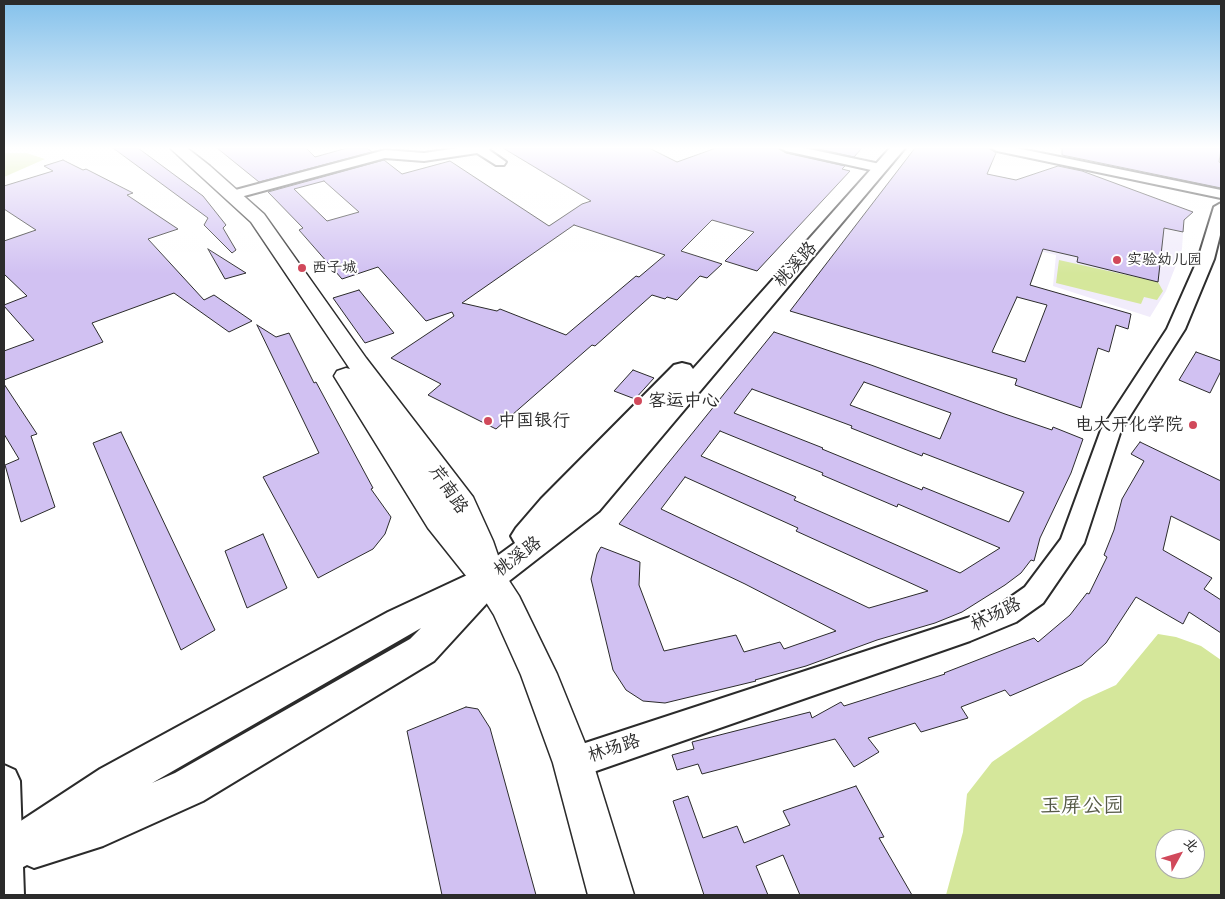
<!DOCTYPE html>
<html>
<head>
<meta charset="utf-8">
<style>
	body { margin:0 }
	#map { position:relative; width:1225px; height:899px; overflow:hidden; background:#fff; font-family:Itim,"LXGW WenKai TC",sans-serif }
	canvas { display:block }
	.frame { position:absolute; inset:0; border:5px solid #2b2b2b; pointer-events:none }
	.north { position:absolute; left:1155px; top:829px; width:50px; height:50px; box-sizing:border-box; background:#fff; border:1px solid #aaa; border-radius:50%; rotate:51deg; font-size:14px; font-weight:700; line-height:20px; text-align:center; color:#2b2b2b }
	.north::after { content:''; display:block; margin:auto; width:18px; height:22px; background:#d1495b; clip-path:polygon(50% 0,100% 100%,50% 72%,0 100%) }
</style>
</head>
<body>
<div id="map">
<canvas width="1225" height="899"></canvas>
<div class="frame"></div>
<div class="north">北</div>
</div>
<script>
const ctx = document.querySelector('canvas').getContext('2d');
ctx.lineJoin = 'round';
function fill(path, color) { ctx.fillStyle = color; ctx.fill(path, 'evenodd'); }
const poly = rows => new Path2D(rows.map(r => 'M' + r).join(''));
function strokePath(path, color, width, dash) { ctx.strokeStyle = color; ctx.lineWidth = width; ctx.lineCap = dash ? 'butt' : 'round'; ctx.setLineDash(dash || []); ctx.stroke(path); }
function drawText(font, color, halo, rows, align = 'center') {
  ctx.font = font + ' Itim,"LXGW WenKai TC",sans-serif'; ctx.lineWidth = 4; ctx.setLineDash([]); ctx.textBaseline = 'middle'; ctx.strokeStyle = halo; ctx.fillStyle = color; for (const [text, x, y, turn = 0] of rows) {
    ctx.save(); ctx.translate(x, y); ctx.rotate((+turn || 0) * Math.PI / 180); ctx.textAlign = isNaN(turn) ? turn : align; if (halo) ctx.strokeText(text, 0, 0); ctx.fillText(text, 0, 0); ctx.restore();
  }
}
fill(poly([
	[1084,211,1183,233,1182,249,1176,265,1166,291,1150,317,1053,286,1056,255,1006,243]
]), '#f1ecfb');
fill(poly([
	[4,153,27,153,45,159,4,177],
	[1059,260,1158,282,1163,291,1157,300,1144,297,1141,304,1056,283],
	[1158,634,1176,637,1201,646,1221,660,1221,895,946,895,963,832,967,794,992,762,1083,700,1116,685],
	[1165,839,1195,839,1195,869,1165,869]
]), '#d5e79b');
const building = poly([
	[113,148,138,148,203,196,226,225,223,228,236,250,232,253,204,225,208,218,113,148],
	[217,148,306,148,315,157,347,148,367,148,372,152,259,182,217,148],
	[503,148,649,148,677,162,716,148,778,148,786,153,845,166,842,169,850,171,757,271,725,261,754,232,712,220,681,251,722,264,707,278,700,276,677,300,667,297,665,299,652,295,595,346,592,345,496,429,428,395,441,384,391,358,454,316,452,312,426,321,378,267,342,279,299,230,303,228,268,192,384,160,402,174,450,161,549,226,582,204,591,201,503,148],
	[324,181,359,212,327,221,294,189,324,181],
	[574,225,665,255,639,277,636,276,566,335,500,309,497,311,462,303,574,225],
	[815,148,862,148,854,157,815,148],
	[915,148,989,148,996,153,987,174,1016,180,1058,166,1082,171,1193,212,1184,220,1183,232,1164,228,1158,282,1077,262,1078,257,1043,249,1030,285,1131,314,1128,329,1116,325,1109,352,1098,348,1081,408,1015,385,1017,379,790,311,915,148],
	[1017,297,1047,305,1025,362,992,352,1017,297],
	[1062,148,1221,148,1219,162,1221,163,1221,188,1062,155,1062,148],
	[63,160,83,170,86,169,133,193,127,195,178,229,148,239,204,300,214,295,252,321,229,332,174,293,92,323,103,342,4,380,4,351,34,340,4,306,4,305,27,296,4,274,4,241,36,230,4,209,4,186,53,171,44,166,63,160],
	[208,249,246,273,225,279,208,249],
	[359,290,394,333,365,343,333,298,359,290],
	[257,325,276,337,289,333,314,383,316,382,373,488,371,489,391,517,385,534,373,549,318,578,263,477,319,453,257,325],
	[774,332,871,365,1005,414,1052,430,1053,427,1083,439,1071,473,1040,538,1034,561,1031,560,1021,573,1005,585,962,612,935,623,877,640,806,666,755,680,756,681,665,703,643,701,626,690,613,670,591,579,597,554,601,547,640,562,639,585,664,651,736,635,744,652,780,642,784,649,836,631,745,584,619,524,774,332],
	[864,382,951,413,940,439,850,405,864,382],
	[752,389,852,426,851,428,922,456,923,453,1024,492,1009,522,923,487,922,490,822,449,823,448,734,413,752,389],
	[720,431,823,473,822,475,897,507,898,504,1000,548,960,573,794,500,796,497,701,456,720,431],
	[685,477,798,528,796,531,928,591,869,608,661,509,685,477],
	[1196,352,1221,361,1221,371,1210,393,1179,380,1196,352],
	[633,370,654,378,635,399,614,391,633,370],
	[4,384,37,434,31,436,55,507,21,522,5,465,19,459,4,434,4,384],
	[121,432,215,630,181,650,93,443,121,432],
	[1140,442,1221,481,1221,541,1171,516,1163,550,1212,578,1204,589,1221,600,1221,633,1189,612,1183,624,1136,597,1106,643,1082,665,1010,696,1005,690,961,707,968,718,921,732,915,723,868,738,879,752,854,767,835,739,702,774,698,764,677,770,672,755,694,749,692,742,810,712,812,718,841,702,844,706,945,674,944,673,1034,638,1038,642,1070,615,1087,593,1089,594,1107,557,1104,555,1114,530,1122,499,1144,461,1131,454,1140,442],
	[263,534,287,588,247,608,225,551,263,534],
	[466,707,478,709,490,728,536,895,442,895,407,731,466,707],
	[856,786,884,837,879,838,912,895,800,895,783,855,756,866,768,895,704,895,673,801,688,796,703,838,737,826,744,843,790,825,783,811,856,786]
]);
fill(building, '#d1c1f2');
strokePath(building, '#2b2b2b', 1);
const minor = poly([
	[458,148,490,148,489,150,506,162,504,165,496,165,477,153,424,161,385,158,233,199,226,195,228,192,385,150,424,153,458,148],
	[780,148,804,148,880,164,886,168,880,172,786,151,780,148],
	[991,148,1016,148,1221,190,1221,198,997,151,991,148],
	[1221,203,1221,231,1214,259,1185,329,1121,430,1084,543,1043,603,1016,622,970,641,573,779,562,774,557,763,562,752,573,747,967,618,998,606,1025,587,1061,539,1101,430,1167,329,1198,259,1214,207,1221,203],
	[4,765,15,770,20,781,24,895,4,895,4,765]
]);
const tertiary = poly([
	[890,148,905,148,599,511,500,588,493,592,488,602,434,661,203,801,103,846,34,868,27,865,4,877,4,832,100,769,388,612,478,570,515,543,511,536,516,528,541,499,674,365,682,363,690,365,693,369,890,148],
	[421,628,410,639,175,773,152,783,421,628]
]);
const secondary = poly([
	[170,148,187,148,210,166,264,214,366,358,473,497,493,541,504,573,519,596,557,674,593,763,634,895,588,895,553,763,521,675,494,615,474,583,471,582,428,528,334,376,337,371,346,368,350,369,251,222,170,148]
]);
strokePath(minor, '#2b2b2b', 4);
strokePath(tertiary, '#2b2b2b', 4);
strokePath(secondary, '#2b2b2b', 3);
fill(minor, '#fff');
fill(tertiary, '#fff');
fill(secondary, '#fff');
const sky = ctx.createLinearGradient(0, 0, 0, 274);
sky.addColorStop(0, '#84c1eb');
sky.addColorStop(0.54, '#fff');
sky.addColorStop(1, '#ffffff00');
ctx.fillStyle = sky;
ctx.fillRect(0, 0, 1225, 274);
for (const [x, y, r, color] of [
	[1117,260,5,"#d1495b"],
	[302,268,5,"#d1495b"],
	[638,401,5,"#d1495b"],
	[488,421,5,"#d1495b"],
	[1193,425,5,"#d1495b"]
]) { const dot = new Path2D(); dot.arc(x, y, r, 0, 2 * Math.PI); ctx.fillStyle = color; ctx.fill(dot); strokePath(dot, '#fff', 2); }
drawText('15px', '#2b2b2b', '#fff', [
	["实验幼儿园",1127,260],
	["西子城",312,268]
], 'left');
drawText('18px', '#2b2b2b', '#fff', [
	["桃溪路",796,265,-48],
	["芹南路",448,490,56],
	["桃溪路",518,557,-37],
	["林场路",996,615,-26],
	["林场路",614,749,-18]
]);
drawText('18px', '#2b2b2b', '#fff', [
	["客运中心",648,401],
	["中国银行",498,421],
	["电大开化学院",1183,425,"right"]
], 'left');
drawText('21px', '#565a47', '#fff', [
	["玉屏公园",1082,807]
]);
</script>
</body>
</html>
